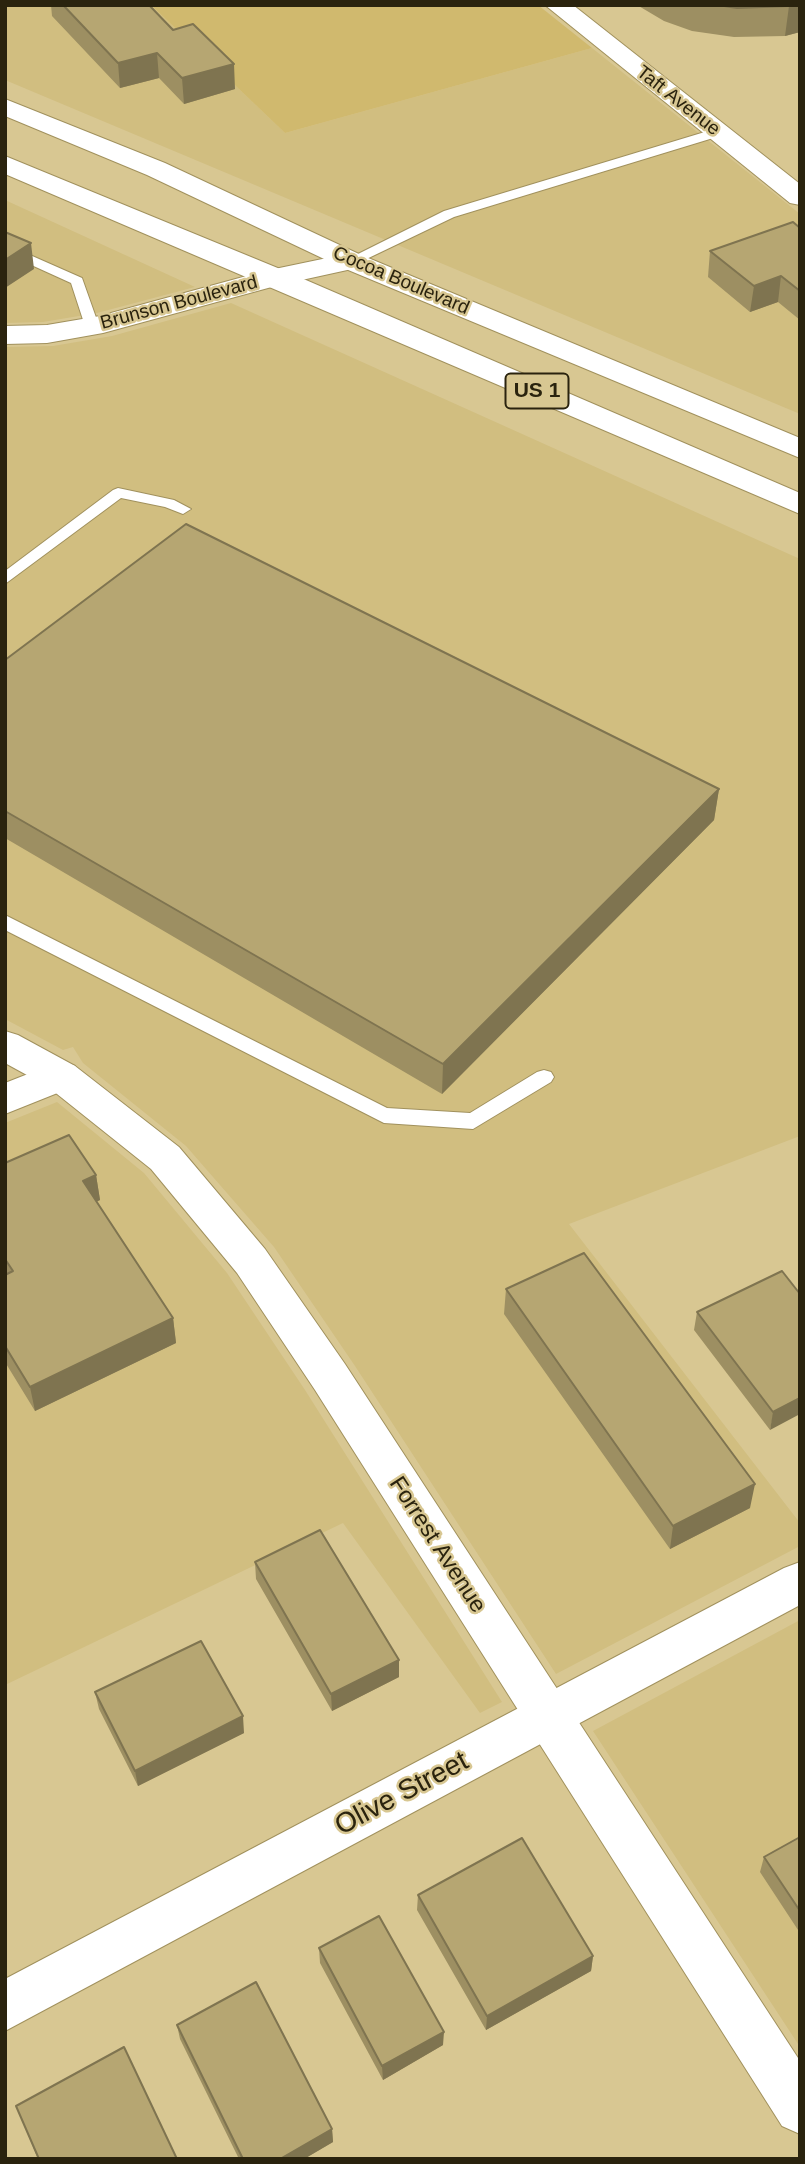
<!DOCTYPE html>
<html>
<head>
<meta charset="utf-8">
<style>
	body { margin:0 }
	#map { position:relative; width:805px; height:2164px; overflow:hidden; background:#d8c792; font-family:Helvetica,sans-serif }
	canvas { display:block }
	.frame { position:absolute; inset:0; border:7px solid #2a230e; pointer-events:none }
</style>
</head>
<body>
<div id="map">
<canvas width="805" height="2164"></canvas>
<div class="frame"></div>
</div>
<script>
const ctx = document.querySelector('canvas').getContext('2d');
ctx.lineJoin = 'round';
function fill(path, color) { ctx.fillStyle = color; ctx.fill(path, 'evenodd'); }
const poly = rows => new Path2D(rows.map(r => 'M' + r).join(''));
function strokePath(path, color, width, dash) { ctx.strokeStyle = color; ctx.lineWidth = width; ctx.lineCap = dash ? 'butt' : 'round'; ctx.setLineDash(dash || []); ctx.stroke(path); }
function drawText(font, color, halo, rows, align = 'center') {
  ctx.font = font + ' Helvetica,sans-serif'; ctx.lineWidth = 5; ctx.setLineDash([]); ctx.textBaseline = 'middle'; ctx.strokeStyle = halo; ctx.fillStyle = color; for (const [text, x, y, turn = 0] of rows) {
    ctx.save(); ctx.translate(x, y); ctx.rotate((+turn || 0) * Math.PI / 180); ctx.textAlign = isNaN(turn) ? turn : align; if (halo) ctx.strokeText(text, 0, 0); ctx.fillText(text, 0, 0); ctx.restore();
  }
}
fill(poly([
	[5,5,151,5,285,133,592,48,800,214,800,414,5,80],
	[5,200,195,287,97,313,43,322,5,323],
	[231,303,800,559,800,1136,569,1224,800,1523,800,1546,556,1674,355,1366,274,1247,186,1146,83,1063,73,1047,63,1050,5,1019,5,347,53,346,112,336],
	[57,1102,144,1173,227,1273,305,1390,502,1702,480,1713,343,1523,5,1685,5,1123],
	[800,1620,800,2047,593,1731]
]), '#d1be80');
fill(poly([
	[151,5,538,5,592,48,285,133]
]), '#d0b96e');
const lane = poly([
	[718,128,725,132,723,135,454,217,356,264,346,264,344,261,444,211,718,128],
	[5,244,82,278,99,326,97,329,92,330,85,326,71,283,5,253,5,244],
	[118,488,174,500,191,509,183,514,165,507,121,498,5,584,5,571,113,490,118,488],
	[5,915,387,1108,470,1113,537,1072,544,1070,551,1072,554,1077,551,1082,473,1129,384,1123,5,930,5,915]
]);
const street = poly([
	[545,5,573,5,800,184,800,205,790,203,545,5],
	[351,253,361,255,365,261,361,267,279,285,103,333,47,343,5,344,5,326,47,325,100,316,265,271,351,253],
	[61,1061,75,1066,80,1076,75,1086,5,1114,5,1083,61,1061],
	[800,1562,800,1605,5,2031,5,1979,784,1568,800,1562]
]);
const secondary = poly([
	[5,1031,18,1035,75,1066,179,1147,265,1249,345,1364,800,2061,800,2134,782,2126,315,1390,237,1273,151,1169,47,1086,5,1063,5,1031]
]);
const primary = poly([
	[5,99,165,163,361,255,800,438,800,458,341,267,147,175,5,116,5,99],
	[5,156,285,271,800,493,800,514,5,174,5,156]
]);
strokePath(lane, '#a1915d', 2);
strokePath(street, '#a1915d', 2);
strokePath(secondary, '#a1915d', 2);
strokePath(primary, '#a1915d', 2);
fill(lane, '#fff');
fill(street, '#fff');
fill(secondary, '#fff');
fill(primary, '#fff');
fill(poly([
	[51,5,149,5,235,89,184,104,159,78,120,88,52,16],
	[637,5,800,5,800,32,785,36,734,37,692,31,664,21],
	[800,228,800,320,778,302,750,312,708,277,710,251],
	[5,660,719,789,714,820,442,1094,5,838],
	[5,1163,96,1175,100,1200,96,1202,173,1318,176,1343,35,1411,5,1362],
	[506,1289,750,1508,670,1549,504,1314],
	[800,1294,770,1430,694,1330,697,1312],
	[255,1562,399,1677,332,1711,256,1579],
	[95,1692,244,1733,138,1786,99,1709],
	[800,1837,800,1933,760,1872,764,1857],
	[418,1895,593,1956,591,1971,486,2030,417,1910],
	[319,1948,443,2045,383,2080,320,1963],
	[177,2025,332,2129,333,2142,304,2159,239,2159,180,2039],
	[16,2106,177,2159,38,2159]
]), '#9d8f62');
fill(poly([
	[794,5,800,5,800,32,785,36,789,6],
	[157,53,159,78,120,88,118,63],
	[234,64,235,89,184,104,182,78],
	[31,243,34,269,5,288,5,260],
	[781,276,778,302,750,312,754,286],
	[719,789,714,820,442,1094,443,1064],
	[96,1175,100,1200,87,1206,83,1181],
	[173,1318,176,1343,35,1411,30,1387],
	[800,1398,800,1414,770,1430,773,1412],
	[755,1484,750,1508,670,1549,673,1526],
	[399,1660,399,1677,332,1711,331,1694],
	[243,1716,244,1733,138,1786,135,1771],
	[593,1956,591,1971,486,2030,487,2016],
	[444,2032,443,2045,383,2080,382,2066],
	[332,2129,333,2142,304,2159,280,2159]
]), '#7f7450');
const building = poly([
	[63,5,149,5,173,30,193,24,234,64,182,78,157,53,118,63,63,5],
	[718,5,794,5,789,6,737,8,718,5],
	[793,222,800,228,800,291,781,276,754,286,710,251,793,222],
	[5,232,31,243,5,260,5,232],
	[186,524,719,789,443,1064,5,811,5,660,186,524],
	[69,1135,96,1175,83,1181,173,1318,30,1387,5,1346,5,1275,13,1271,5,1259,5,1163,69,1135],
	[584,1253,755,1484,673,1526,506,1289,584,1253],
	[782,1271,800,1294,800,1398,773,1412,697,1312,782,1271],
	[320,1530,399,1660,331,1694,255,1562,320,1530],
	[201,1641,243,1716,135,1771,95,1692,201,1641],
	[800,1837,800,1911,764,1857,800,1837],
	[522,1838,593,1956,487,2016,418,1895,522,1838],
	[379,1916,444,2032,382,2066,319,1948,379,1916],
	[256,1982,332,2129,280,2159,243,2159,177,2025,256,1982],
	[124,2047,177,2159,39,2159,16,2106,124,2047]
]);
fill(building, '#b6a672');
strokePath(building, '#7f7450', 2);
drawText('19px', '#2a230e', '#d8c792', [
	["Taft Avenue",678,101,38],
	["Cocoa Boulevard",401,281,23],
	["Brunson Boulevard",179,303,-15]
]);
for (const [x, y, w] of [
	[537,391,63]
]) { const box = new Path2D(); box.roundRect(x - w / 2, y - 17.5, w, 35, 5); ctx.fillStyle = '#d8c792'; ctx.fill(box); strokePath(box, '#2a230e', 2); }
drawText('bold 21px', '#2a230e', null, [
	["US 1",537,391]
]);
drawText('23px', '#2a230e', '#d8c792', [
	["Forrest Avenue",437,1545,57]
]);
drawText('28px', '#2a230e', '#d8c792', [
	["Olive Street",402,1794,-28]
]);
</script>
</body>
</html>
